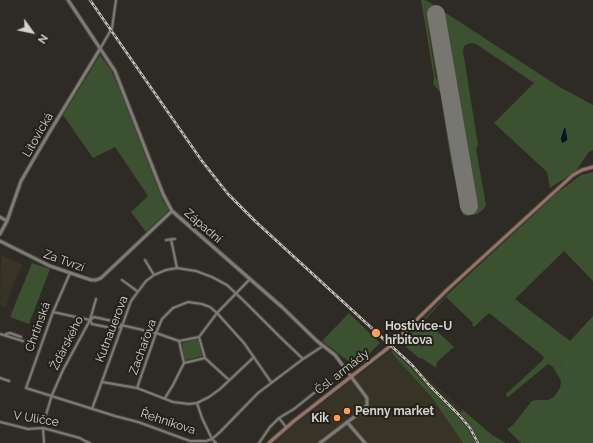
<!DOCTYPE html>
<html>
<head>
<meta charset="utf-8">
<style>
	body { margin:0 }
	#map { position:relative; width:593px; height:443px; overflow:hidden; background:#2d2b24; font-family:Raleway,sans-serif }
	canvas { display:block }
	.north { position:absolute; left:12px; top:12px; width:40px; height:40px; -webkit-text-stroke:3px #23211a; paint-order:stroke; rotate:123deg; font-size:11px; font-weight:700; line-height:16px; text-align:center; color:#d3d2cd }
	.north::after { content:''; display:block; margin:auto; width:14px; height:18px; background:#d3d2cd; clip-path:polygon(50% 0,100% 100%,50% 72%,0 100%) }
</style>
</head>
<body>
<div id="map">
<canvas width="593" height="443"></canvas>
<div class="north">N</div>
</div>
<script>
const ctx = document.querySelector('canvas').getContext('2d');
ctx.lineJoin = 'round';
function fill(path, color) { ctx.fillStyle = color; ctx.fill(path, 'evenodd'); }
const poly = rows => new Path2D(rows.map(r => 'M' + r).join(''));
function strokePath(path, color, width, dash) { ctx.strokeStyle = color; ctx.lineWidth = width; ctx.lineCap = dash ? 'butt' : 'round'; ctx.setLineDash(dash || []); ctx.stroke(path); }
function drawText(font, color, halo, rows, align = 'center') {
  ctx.font = font + ' Raleway,sans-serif'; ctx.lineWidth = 4; ctx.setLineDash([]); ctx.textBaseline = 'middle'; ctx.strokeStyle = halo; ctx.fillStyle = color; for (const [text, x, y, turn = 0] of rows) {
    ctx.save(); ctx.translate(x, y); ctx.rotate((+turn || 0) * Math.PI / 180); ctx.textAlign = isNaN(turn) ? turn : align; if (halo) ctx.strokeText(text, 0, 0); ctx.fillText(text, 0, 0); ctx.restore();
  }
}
fill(poly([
	[87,0,92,0,203,160,230,192,248,211,463,410,460,413,471,427,480,443,476,443,463,423,457,416,429,388,410,367,245,214,227,195,200,163],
	[1,255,23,265,15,280,5,308,0,305],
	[391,352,432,398,463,443,275,443,289,429,387,353]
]), '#383327');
fill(poly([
	[421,0,425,0,429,2,558,86,593,105,593,150,588,153,576,171,550,188,547,172,494,123,534,83,476,44,472,43,468,44,464,46,463,51,478,145,476,149,486,205,483,210,477,214,468,216,463,215,451,162,440,92,433,84,434,78],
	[424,3,437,79,436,79],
	[100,55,111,70,119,88,163,201,169,210,146,232,131,212,148,196,115,147,93,158,63,115],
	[593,172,593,281,564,251,515,299,570,341,593,316,593,443,521,443,507,429,512,426,532,401,536,400,548,400,554,397,560,388,561,381,553,367,548,364,508,397,507,397,506,394,543,360,544,358,542,355,489,313,474,327,472,325,473,323,446,297,425,320,454,347,437,362,436,368,423,359,419,358,405,346,404,342,407,336,448,294,558,192,581,175],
	[32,263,50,269,29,324,10,317],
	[349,313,380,343,369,354,366,354,365,357,367,359,361,364,351,362,344,358,322,341],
	[198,338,200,340,203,355,202,356,186,360,184,359,182,343],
	[392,350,410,367,429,388,457,416,468,429,476,443,463,443,432,398,391,352],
	[463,410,492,435,506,443,480,443,471,427,460,413]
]), '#3b512f');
const water = poly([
	[564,127,566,128,568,139,567,141,562,144,560,139,564,127]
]);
fill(water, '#051a1a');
strokePath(water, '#435150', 1);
strokePath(poly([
	[0,243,14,250],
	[571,388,565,374,566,362,570,356,583,343],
	[531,443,593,361]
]), '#435150', 1);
strokePath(poly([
	[436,14,469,206]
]), '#787670', 18);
const minor = poly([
	[100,49,112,28,116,0],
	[171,239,177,268],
	[166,240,175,239],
	[145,260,154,275],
	[70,273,53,312,26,388,115,416,138,422,190,441,206,441,212,439,220,432,258,393,303,359,323,346],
	[122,280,137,291],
	[53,312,90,320,94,317,117,322,121,325,156,333,179,341],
	[90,320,92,324,116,329,121,326],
	[0,334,23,341],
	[6,334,10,333,21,337],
	[199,337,205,358,184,363,179,341,199,337],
	[199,337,217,313,250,279],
	[205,358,229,380],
	[0,378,9,381],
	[102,382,137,388,173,402,189,404,197,403,209,397,220,389,254,357],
	[137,388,156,333,162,319,173,308,188,302,202,304,210,307,217,313,244,343,271,382],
	[165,398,173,385,184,363],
	[197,403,202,418,212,439,216,443],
	[92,409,131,301,146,281,154,275,166,270,177,268,196,271,212,277,227,285,244,301,280,337,303,359],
	[45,418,52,395,63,370,90,320,96,299],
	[279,418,286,427],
	[0,422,28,429,43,428,80,438,85,441,90,443],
	[43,428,44,443],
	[259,443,270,427,279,418,294,409,314,393,323,388]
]);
const tertiary = poly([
	[68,0,115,71,163,194,172,211,282,307,317,341,335,355,367,398,367,405,362,411,320,443],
	[0,217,7,221],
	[0,234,7,221,21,181,49,133,100,49],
	[0,241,50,266,91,280,96,280,101,278,172,211],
	[347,422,365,443]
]);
const secondary = poly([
	[269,443,294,421,388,348,448,289,573,175,582,170,593,167]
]);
strokePath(minor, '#4a4843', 4);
strokePath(tertiary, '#4a4843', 5);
strokePath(secondary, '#4a4843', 5);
strokePath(minor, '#7e7b73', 2);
strokePath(tertiary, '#7e7b73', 3);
strokePath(secondary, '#987268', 3);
const rail = poly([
	[90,0,202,161,228,194,256,222,412,365,430,386,459,415,470,428,478,443]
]);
strokePath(rail, '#c2c1bc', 2.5);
strokePath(rail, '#23211a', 1, [3]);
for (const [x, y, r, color] of [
	[376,333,5,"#fe9c58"],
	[347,411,4,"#fe9c58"],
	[337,418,4,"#fe9c58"]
]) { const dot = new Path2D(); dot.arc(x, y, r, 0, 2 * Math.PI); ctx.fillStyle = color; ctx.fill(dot); strokePath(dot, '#23211a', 1.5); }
drawText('12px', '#d3d2cd', '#23211a', [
	["Litovická",38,135,-60],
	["Západní",203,226,41],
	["Za Tvrzí",64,261,20],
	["Chrtínská",38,327,-70],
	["Kutnauerova",112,329,-69],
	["Žďárského",67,343,-63],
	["Zachařova",143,347,-70],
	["Čsl. armády",342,372,-38],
	["V Uličce",36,419,9],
	["Řehníkova",168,422,18]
]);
drawText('bold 12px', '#d3d2cd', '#23211a', [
	["Hostivice-U",385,326],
	["hřbitova",385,340],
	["Penny market",355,411],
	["Kik",329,418,"right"]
], 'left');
</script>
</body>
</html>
